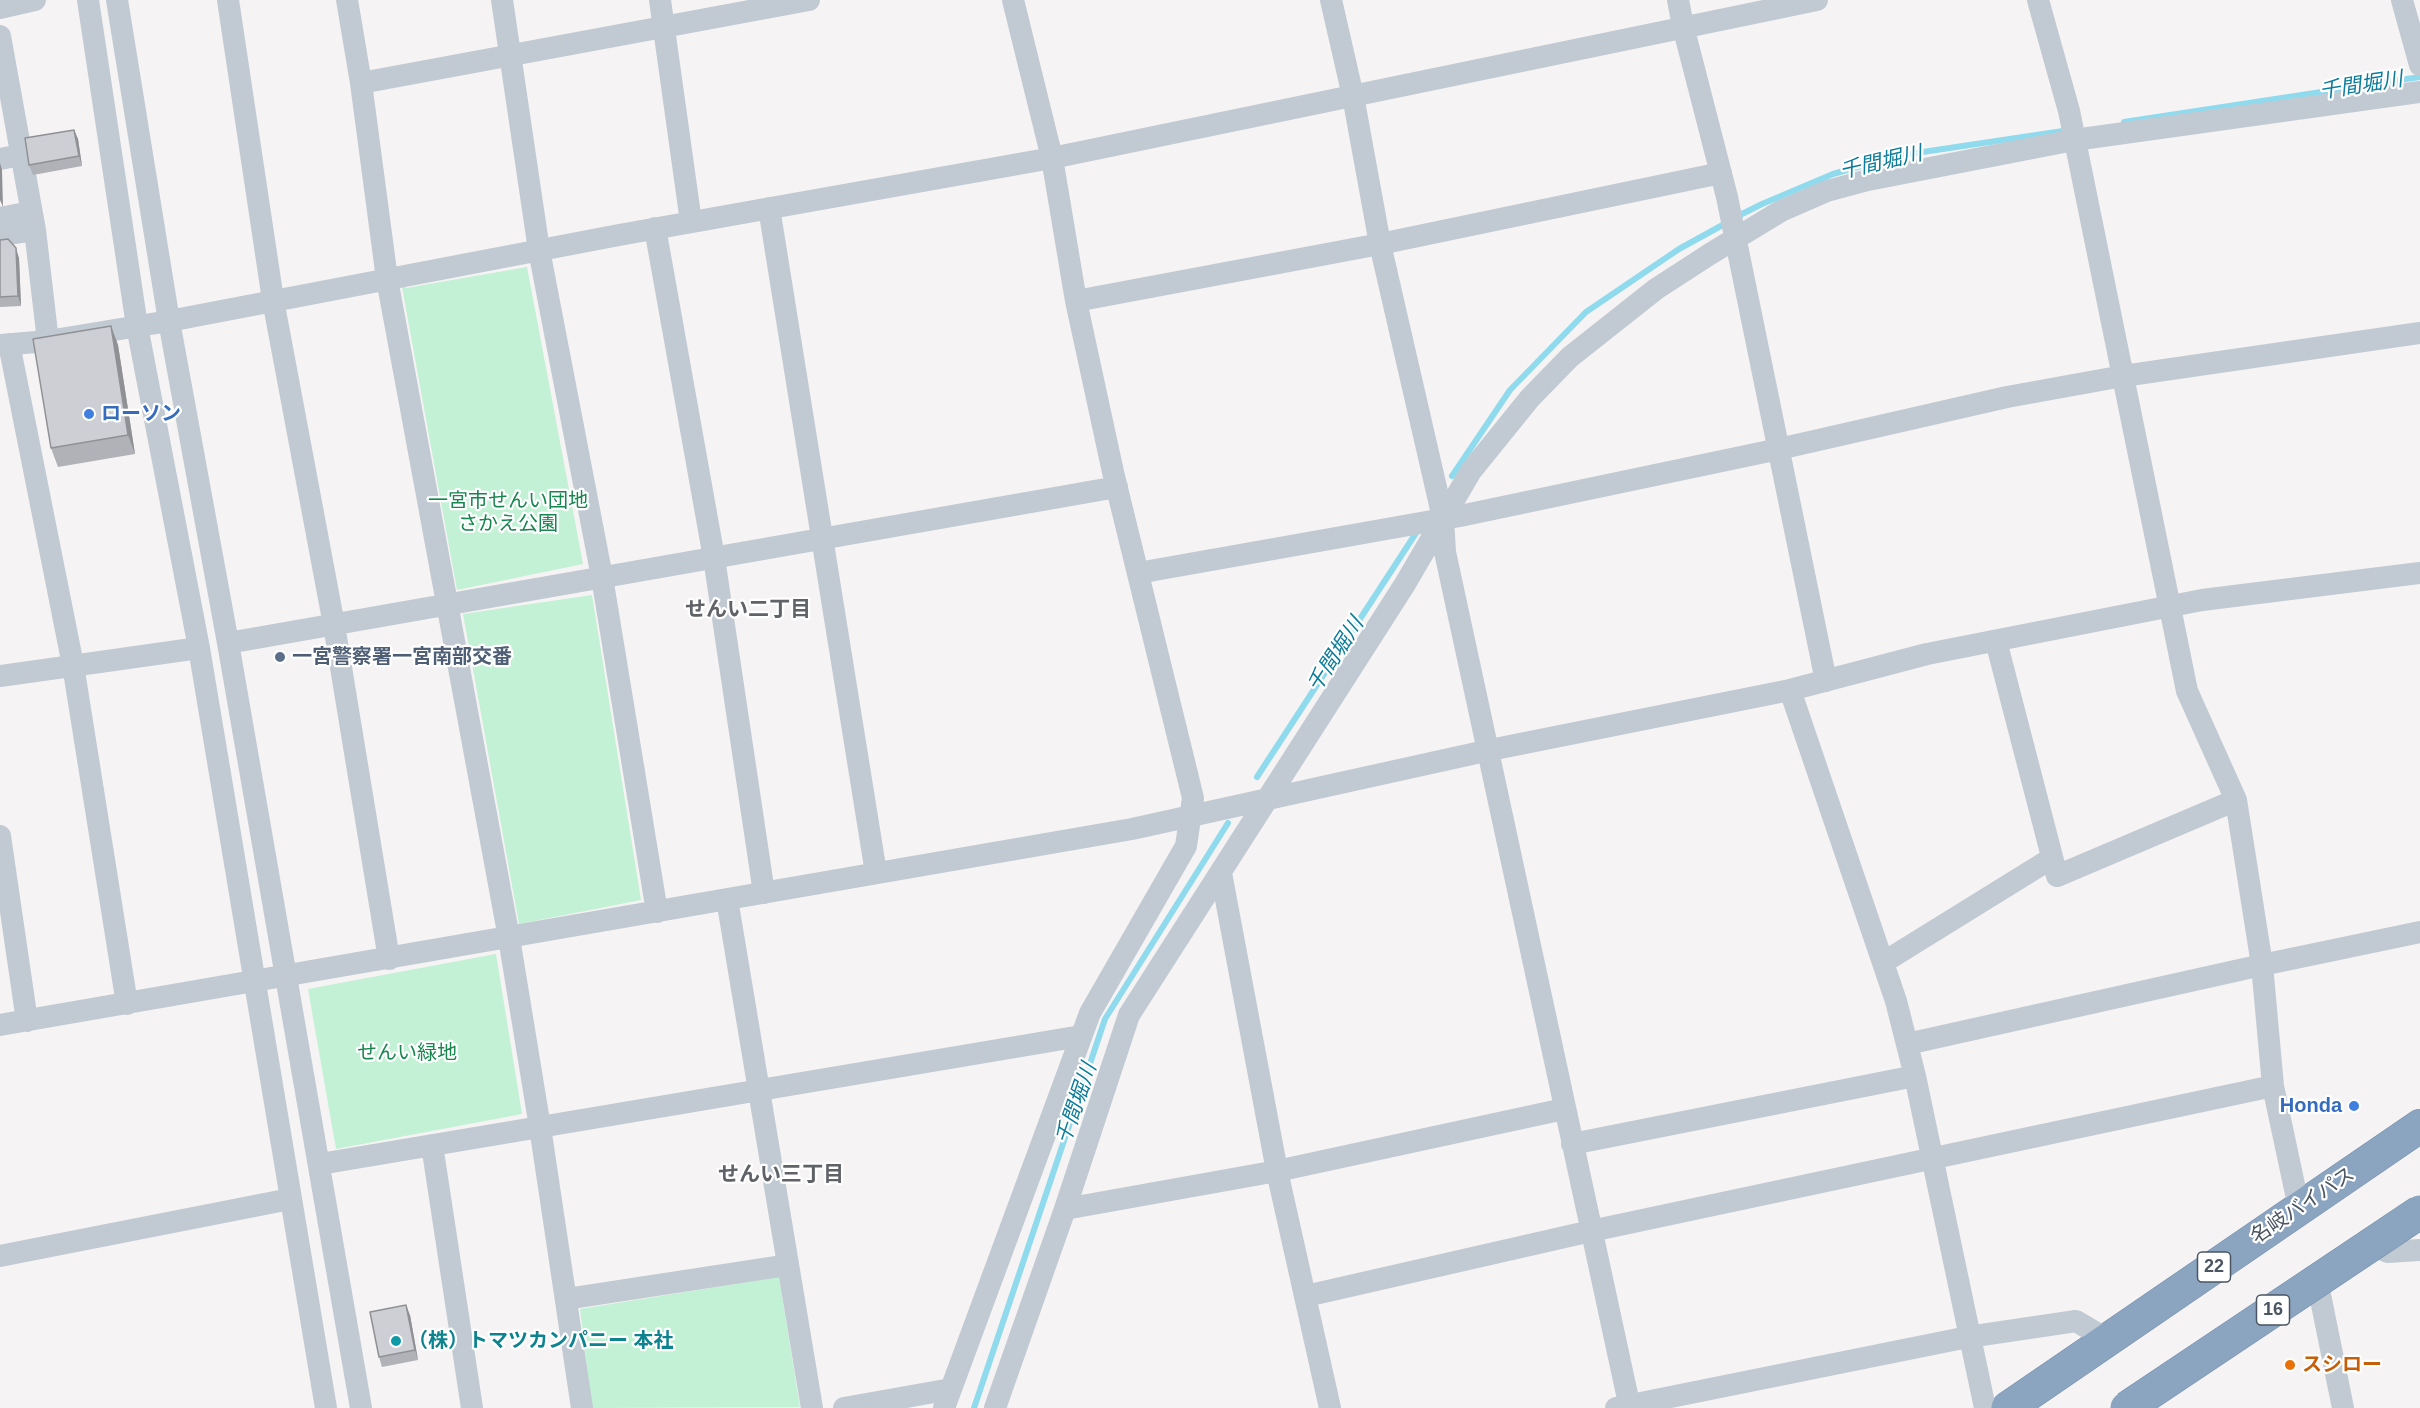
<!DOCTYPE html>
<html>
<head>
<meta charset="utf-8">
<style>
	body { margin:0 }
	canvas { display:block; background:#f5f3f3 }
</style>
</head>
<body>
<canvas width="2420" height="1408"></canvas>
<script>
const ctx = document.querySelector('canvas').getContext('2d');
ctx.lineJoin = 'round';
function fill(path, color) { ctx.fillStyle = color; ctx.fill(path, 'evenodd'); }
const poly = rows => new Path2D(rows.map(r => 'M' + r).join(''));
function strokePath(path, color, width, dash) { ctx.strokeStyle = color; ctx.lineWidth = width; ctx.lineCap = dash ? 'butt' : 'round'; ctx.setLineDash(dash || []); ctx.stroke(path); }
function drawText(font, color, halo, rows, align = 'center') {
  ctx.font = font + ' Arial,"Noto Sans JP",sans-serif'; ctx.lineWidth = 4.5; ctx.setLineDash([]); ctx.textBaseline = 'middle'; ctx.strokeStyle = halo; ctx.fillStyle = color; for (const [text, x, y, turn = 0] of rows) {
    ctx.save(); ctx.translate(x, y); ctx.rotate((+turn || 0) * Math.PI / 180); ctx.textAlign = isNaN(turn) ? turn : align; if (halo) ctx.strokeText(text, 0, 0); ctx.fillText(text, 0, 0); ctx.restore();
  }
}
fill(poly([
	[527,267,583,564,457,590,400,276,406,288],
	[592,595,641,900,519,924,463,614],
	[496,954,522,1114,336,1149,308,989],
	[779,1277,800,1407,592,1408,580,1309]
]), '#c3f1d5');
strokePath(poly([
	[2124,122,2420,77],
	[1736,217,1762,204,1833,174,1896,156,2063,131],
	[1452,476,1510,390,1586,312,1679,249,1728,222],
	[1257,777,1416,533],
	[974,1408,1105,1019,1228,823]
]), '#90daee', 6);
const highway = poly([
	[2008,1408,2420,1126]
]);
strokePath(highway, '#7690ad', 34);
strokePath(poly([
	[88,0,137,326,199,648,326,1408],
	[117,0,169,321,228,643,361,1408],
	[228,0,273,300,334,625,389,959],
	[347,0,361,83,387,279,509,938,540,1127,582,1408],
	[502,0,539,250,602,577,657,912],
	[660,0,691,222],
	[1331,0,1353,96,1380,244,1443,518,1445,552,1630,1408],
	[1678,0,1683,26,1727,197,1826,681],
	[2038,0,2069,111,2187,691,2236,800],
	[2402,0,2420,65],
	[0,8,35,0],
	[0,36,35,230,48,341],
	[361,83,809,0],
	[0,159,21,155],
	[769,208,876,873],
	[0,218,31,212],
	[655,228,714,558,764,893],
	[0,235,35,230],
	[1076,301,1380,244,1721,173],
	[9,344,73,665,127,1004],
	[0,345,48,341,169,321,619,235,1052,158,1817,0],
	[1138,573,1460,516,1779,449,2007,397,2123,376,2420,333],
	[1996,641,2057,876,2236,800,2262,965,2273,1086,2299,1208],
	[228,643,1117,487],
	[0,676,199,648],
	[1790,690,1896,1001,1915,1076,1985,1408],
	[0,836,27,1021],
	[1221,873,1277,1171,1330,1408],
	[727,899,812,1408],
	[1884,962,2052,858],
	[0,1025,1132,829,1490,750,1790,690,1927,654,2202,600,2420,573],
	[1907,1044,2262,965,2420,932],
	[1572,1144,1915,1076],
	[432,1145,472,1408],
	[320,1164,1081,1036],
	[1065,1209,1277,1171,1564,1109],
	[2366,1243,2388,1252,2420,1250],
	[0,1256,290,1199],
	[2316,1275,2343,1408],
	[1306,1296,1591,1231,2273,1086],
	[566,1299,788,1265],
	[844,1408,951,1389],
	[944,1408,1090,1013,1186,846,1193,798,1113,472,1076,301,1052,158,1013,0],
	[995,1408,1065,1209,1129,1015,1405,584,1471,471,1530,398,1570,357,1656,289,1710,254,1781,211,1827,191,1868,180,2074,140,2420,92],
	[1616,1408,1968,1337,2076,1321,2108,1340]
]), '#c1cad2', 22);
strokePath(highway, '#8ba5c1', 33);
const highwayBridge = poly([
	[2127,1408,2420,1212]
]);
strokePath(highwayBridge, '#7690ad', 34, []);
strokePath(highwayBridge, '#8ba5c1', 33);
fill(poly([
	[74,130,78,139,82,166,33,175,29,165],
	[0,240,19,258,21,306,0,307],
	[111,326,118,345,135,454,58,467,51,448],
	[410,1315,418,1360,382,1367,379,1357]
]), '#b0b2b7');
fill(poly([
	[74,130,78,139,82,166,79,156],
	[0,163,2,170,3,207,0,200],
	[16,248,19,258,21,306,18,296],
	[111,326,118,345,135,454,128,435],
	[406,1305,410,1315,418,1360,415,1350]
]), '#909195');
const building = poly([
	[74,130,79,156,29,165,25,138,74,130],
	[8,239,16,248,18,296,0,297,0,240,8,239],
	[111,326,128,435,51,448,33,339,111,326],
	[406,1305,415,1350,379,1357,370,1312,406,1305]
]);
fill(building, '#cdcfd5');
strokePath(building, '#909195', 1.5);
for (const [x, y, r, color] of [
	[89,414,6,"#3f7fe0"],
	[280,657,6,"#5c6f8a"],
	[2354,1106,6,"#3f7fe0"],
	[396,1341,6,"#0f9aa8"],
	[2290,1365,6,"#e8710a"]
]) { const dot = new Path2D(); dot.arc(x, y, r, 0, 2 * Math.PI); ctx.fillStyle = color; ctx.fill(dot); strokePath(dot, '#fff', 2); }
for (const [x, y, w] of [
	[2214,1267,33],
	[2273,1310,33]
]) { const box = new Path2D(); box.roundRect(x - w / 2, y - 15, w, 30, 4.5); ctx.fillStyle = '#fff'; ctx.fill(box); strokePath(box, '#4a5661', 1.5); }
drawText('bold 18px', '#4a5661', null, [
	["22",2214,1267],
	["16",2273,1310]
]);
drawText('bold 20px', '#366cbe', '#fff', [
	["ローソン",101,414],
	["Honda",2342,1106,"right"]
], 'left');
drawText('20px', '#17864f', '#fff', [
	["一宮市せんい団地",508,501],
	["さかえ公園",508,524],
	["せんい緑地",407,1053]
]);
drawText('bold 20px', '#4e5e75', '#fff', [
	["一宮警察署一宮南部交番",292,657]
], 'left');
drawText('20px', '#4a5661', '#fff', [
	["名岐バイパス",2303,1206,-34]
]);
drawText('bold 20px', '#0d838f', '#fff', [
	["（株）トマツカンパニー 本社",408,1341]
], 'left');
drawText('bold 20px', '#c56008', '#fff', [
	["スシロー",2302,1365]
], 'left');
drawText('italic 21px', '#0c7c9b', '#fff', [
	["千間堀川",2361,86,-9],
	["千間堀川",1881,163,-13],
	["千間堀川",1336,655,-57],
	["千間堀川",1077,1104,-71]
]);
drawText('bold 21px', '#5f6368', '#fff', [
	["せんい二丁目",748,610],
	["せんい三丁目",781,1175]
]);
</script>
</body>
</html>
